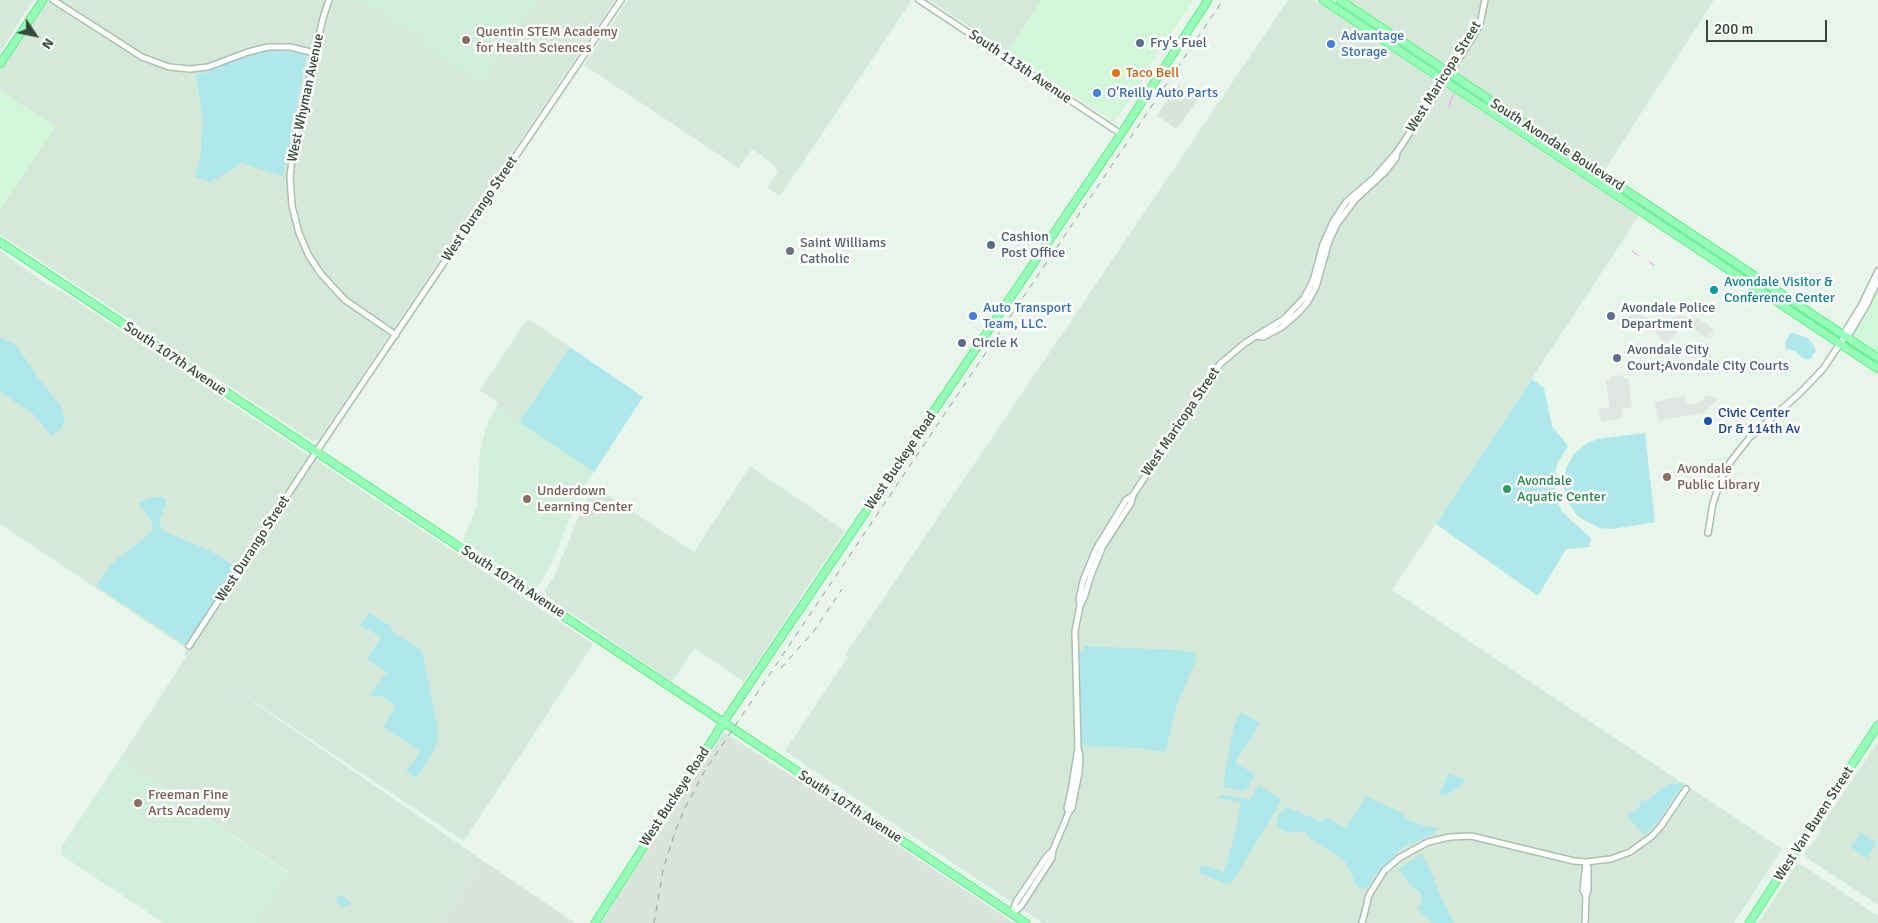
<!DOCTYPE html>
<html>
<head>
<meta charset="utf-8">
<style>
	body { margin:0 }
	#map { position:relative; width:1878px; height:923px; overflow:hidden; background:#e7f5eb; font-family:Signika,sans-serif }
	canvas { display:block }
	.north { position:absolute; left:10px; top:10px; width:50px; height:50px; -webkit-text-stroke:4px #fff; paint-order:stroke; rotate:124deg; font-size:14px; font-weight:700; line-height:20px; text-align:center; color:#36483a }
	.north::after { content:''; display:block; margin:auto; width:18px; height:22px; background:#36483a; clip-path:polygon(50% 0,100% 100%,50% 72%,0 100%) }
	.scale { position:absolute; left:1706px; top:20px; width:121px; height:22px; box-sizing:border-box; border:2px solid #36483a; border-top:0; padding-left:6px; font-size:15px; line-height:18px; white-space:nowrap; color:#36483a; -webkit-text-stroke:4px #fff; paint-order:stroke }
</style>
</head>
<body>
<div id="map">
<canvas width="1878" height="923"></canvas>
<div class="north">N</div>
<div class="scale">200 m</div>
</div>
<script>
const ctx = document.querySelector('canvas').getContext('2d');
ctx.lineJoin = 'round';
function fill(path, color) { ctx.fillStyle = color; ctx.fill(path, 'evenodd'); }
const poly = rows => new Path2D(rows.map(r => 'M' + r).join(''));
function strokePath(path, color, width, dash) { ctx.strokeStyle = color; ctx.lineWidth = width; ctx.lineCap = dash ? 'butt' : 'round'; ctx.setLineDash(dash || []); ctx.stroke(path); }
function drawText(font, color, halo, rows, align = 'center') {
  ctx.font = font + ' Signika,sans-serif'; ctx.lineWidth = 5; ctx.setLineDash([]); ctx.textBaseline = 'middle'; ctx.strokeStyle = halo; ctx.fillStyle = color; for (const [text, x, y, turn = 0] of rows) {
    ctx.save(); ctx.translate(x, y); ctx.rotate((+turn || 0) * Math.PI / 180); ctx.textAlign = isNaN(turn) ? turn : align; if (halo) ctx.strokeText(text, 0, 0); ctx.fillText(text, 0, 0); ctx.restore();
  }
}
fill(poly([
	[0,0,33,0,0,52],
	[46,0,355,0,365,6,371,6,403,29,409,29,423,38,420,42,517,31,516,30,537,0,615,0,319,439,315,441,312,441,0,234,0,210,55,127,0,91,0,70],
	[628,0,909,0,911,1,781,195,779,195,767,188,778,171,775,168,776,166,752,149,739,168,584,65],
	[929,0,1042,0,1008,52],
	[1288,0,1314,0,1639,216,1392,590,1782,849,1734,923,1043,923,785,751,848,657,845,655],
	[1348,0,1714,0,1604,171],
	[0,251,22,267,46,284,63,292,593,644,464,841,223,681,482,860,441,923,256,923,288,872,120,759,186,657,184,655,187,649,0,524],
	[530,320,570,347,519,422,496,407,498,403,480,390,526,321],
	[750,466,845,531,744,682,695,648,672,682,546,596,545,589,554,577,583,506,593,486,694,552],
	[1878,742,1878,905,1807,858,1804,853,1817,838,1824,822],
	[1797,864,1802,865,1878,916,1878,923,1758,923]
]), '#d5e9db');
fill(poly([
	[1042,0,1194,0,1150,64,1146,76,1117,119,1113,121,1008,52],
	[0,91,55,127,0,210],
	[1878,288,1878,353,1853,334]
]), '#d2f7d8');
fill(poly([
	[1178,85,1198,99,1177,129,1157,116],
	[725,733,870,827,1014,923,601,923,721,736],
	[482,860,575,923,441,923]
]), '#d9e4db');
fill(poly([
	[355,0,537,0,482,84,419,43,422,38,409,29,403,29,371,6,365,6],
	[496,407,594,472,578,495,551,566,536,588,532,587,511,570,498,564,463,541,477,505,480,453,484,436,489,420],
	[120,759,288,873,256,923,164,923,63,856,61,850,62,846]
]), '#d1eeda');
fill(poly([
	[272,49,307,55,283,176,241,163,211,182,195,177,200,159,203,122,196,74,207,72,242,58],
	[1793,333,1808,338,1813,345,1816,351,1810,359,1804,359,1795,351,1786,349,1785,342,1790,334],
	[0,337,16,345,42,383,61,406,65,421,60,430,52,436,32,413,0,392],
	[570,347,643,397,594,472,519,422],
	[1532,379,1544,388,1552,426,1568,446,1557,464,1554,480,1555,497,1562,512,1591,538,1589,547,1566,549,1538,596,1436,524],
	[1645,433,1655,522,1612,529,1600,528,1582,519,1576,514,1567,501,1563,483,1566,468,1574,454,1586,444,1597,439],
	[152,497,161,497,167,500,159,522,162,531,209,550,236,567,185,645,96,586,112,563,152,532,152,522,138,503],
	[369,612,385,623,390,624,392,630,395,634,422,650,439,735,434,751,416,778,406,772,420,751,383,727,396,706,382,696,372,696,372,692,387,672,367,659,381,637,360,625],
	[1085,646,1178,650,1196,654,1196,660,1176,707,1166,750,1163,752,1140,748,1088,746,1081,742,1079,653],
	[1240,712,1260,723,1235,763,1255,774,1248,788,1243,791,1224,787,1223,785,1233,730],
	[1448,774,1466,779,1462,785,1455,790,1448,794,1439,795],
	[1684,783,1658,821,1649,831,1644,835,1628,817,1629,815,1638,809,1642,800,1647,801,1668,784],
	[1258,785,1282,800,1230,885,1199,873,1201,865,1224,872,1232,846,1241,803,1219,798,1220,795,1228,795,1248,800,1252,797],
	[1366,796,1399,812,1408,820,1424,826,1440,828,1431,835,1402,848,1376,874,1367,888,1357,888,1352,874,1344,860,1307,837,1307,832,1287,832,1278,828,1277,822,1278,815,1284,810,1288,808,1320,821,1327,818,1346,828],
	[1861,832,1867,837,1877,842,1871,850,1868,859,1851,847],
	[1422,854,1433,876,1439,893,1454,923,1432,923,1417,908,1421,903,1422,895,1418,890,1414,889,1398,869],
	[340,894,351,902,350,905,346,905,344,907,335,902]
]), '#aee8eb');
fill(poly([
	[1632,309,1640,315,1655,321,1680,316,1696,318,1709,325,1714,331,1707,338,1695,330,1680,327,1676,328,1678,332,1665,345,1655,331,1647,332,1630,324,1628,320],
	[1624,375,1624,379,1628,378,1632,407,1621,409,1623,418,1601,422,1599,409,1610,407,1606,381,1610,380,1610,377],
	[1708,395,1718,399,1703,413,1658,421,1655,402,1684,396,1688,404,1695,405]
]), '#dfe6e1');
strokePath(poly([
	[1449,108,1450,102,1454,94],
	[1632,251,1639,256],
	[1649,262,1654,265],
	[1738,299,1744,303]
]), '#f4a1f4', 1);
const minor = poly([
	[53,0,142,57,169,67,190,69,208,67,248,52,268,47,290,47,315,53],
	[329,0,323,18,293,150,290,177,292,206,299,233,309,256,321,274,345,300,396,335],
	[919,0,1121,134],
	[1258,336,1263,337,1282,327,1298,313,1307,303,1316,287,1329,241,1337,224,1355,200,1386,171,1396,158,1397,152],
	[1845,336,1850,333,1867,304,1876,284,1875,279],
	[1708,533,1713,503,1722,477,1731,461,1750,437,1800,393,1823,369,1845,336,1846,330,1861,306,1878,271],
	[1080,605,1079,599,1083,581,1096,549,1126,500,1133,495],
	[189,646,310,461,621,0],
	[1069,812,1067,808,1071,791,1078,748,1075,631,1080,606,1084,598,1091,575,1103,546,1131,503,1133,495,1220,364,1245,343,1284,319,1304,298,1313,281,1323,244,1333,222,1346,202,1374,178,1397,152,1473,37,1480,24,1485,0],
	[1586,896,1583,890,1586,863],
	[1012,913,1016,902,1047,856,1053,850],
	[1012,914,1021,906,1052,858,1053,850,1069,812,1072,808,1079,772,1080,758,1079,751],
	[1362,923,1369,895,1384,871,1399,858,1428,842,1450,837,1471,836,1574,861,1586,862,1611,859,1630,852,1652,836,1661,826,1686,789],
	[1585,923,1586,896,1588,890,1588,868,1586,862]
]);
const major = poly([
	[1323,0,1878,369],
	[1340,0,1878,358],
	[0,64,43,0],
	[0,242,1026,923],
	[595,923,723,723,1121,134,1208,0],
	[1749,923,1878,725]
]);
strokePath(minor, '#a9c1b0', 8);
strokePath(major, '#60ea89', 9);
strokePath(minor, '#fff', 5);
strokePath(major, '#96ffb7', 7);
strokePath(poly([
	[781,668,814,631,842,589],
	[654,923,663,870,675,832,685,808,704,772,1223,0]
]), '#979797', 1, [6, 6]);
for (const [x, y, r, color] of [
	[466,40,5,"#8d6e63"],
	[1140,43,5,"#5c6f8a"],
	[1331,44,5,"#3f7fe0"],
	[1116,73,5,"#e8710a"],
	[1097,93,5,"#3f7fe0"],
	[991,245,5,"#5c6f8a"],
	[790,251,5,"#6b7280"],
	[1714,290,5,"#0f9aa8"],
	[973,316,5,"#3f7fe0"],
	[1611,316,5,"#5c6f8a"],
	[962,343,5,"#5c6f8a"],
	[1617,358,5,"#5c6f8a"],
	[1708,421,5,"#1a4fb4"],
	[1667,477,5,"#8d6e63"],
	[1507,489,5,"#2e9e5b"],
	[527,499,5,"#8d6e63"],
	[138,803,5,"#8d6e63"]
]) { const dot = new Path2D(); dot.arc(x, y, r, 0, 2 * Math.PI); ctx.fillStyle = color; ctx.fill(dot); strokePath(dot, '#fff', 2); }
drawText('14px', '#785e54', '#fff', [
	["Quentin STEM Academy",476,32],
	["for Health Sciences",476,48],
	["Avondale",1677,469],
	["Public Library",1677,485],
	["Underdown",537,491],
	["Learning Center",537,507],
	["Freeman Fine",148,795],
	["Arts Academy",148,811]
], 'left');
drawText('14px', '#366cbe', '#fff', [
	["Advantage",1341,36],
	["Storage",1341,52],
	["O'Reilly Auto Parts",1107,93],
	["Auto Transport",983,308],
	["Team, LLC.",983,324]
], 'left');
drawText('14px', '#4e5e75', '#fff', [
	["Fry's Fuel",1150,43],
	["Cashion",1001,237],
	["Post Office",1001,253],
	["Avondale Police",1621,308],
	["Department",1621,324],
	["Circle K",972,343],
	["Avondale City",1627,350],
	["Court;Avondale City Courts",1627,366]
], 'left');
drawText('14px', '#36483a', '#fff', [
	["South 113th Avenue",1020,67,34],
	["West Maricopa Street",1444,77,-58],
	["West Whyman Avenue",306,98,-78],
	["South Avondale Boulevard",1557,145,33],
	["West Durango Street",480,209,-56],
	["South 107th Avenue",175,359,34],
	["West Maricopa Street",1181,422,-56],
	["West Buckeye Road",901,461,-56],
	["West Durango Street",253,549,-57],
	["South 107th Avenue",513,582,33],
	["West Buckeye Road",675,797,-57],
	["South 107th Avenue",850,807,33],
	["West Van Buren Street",1814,824,-57]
]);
drawText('14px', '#c56008', '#fff', [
	["Taco Bell",1126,73]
], 'left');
drawText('14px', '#5b616d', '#fff', [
	["Saint Williams",800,243],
	["Catholic",800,259]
], 'left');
drawText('14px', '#0d838f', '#fff', [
	["Avondale Visitor &",1724,282],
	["Conference Center",1724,298]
], 'left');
drawText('14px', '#164399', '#fff', [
	["Civic Center",1718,413],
	["Dr & 114th Av",1718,429]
], 'left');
drawText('14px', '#27864d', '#fff', [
	["Avondale",1517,481],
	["Aquatic Center",1517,497]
], 'left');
</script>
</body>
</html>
